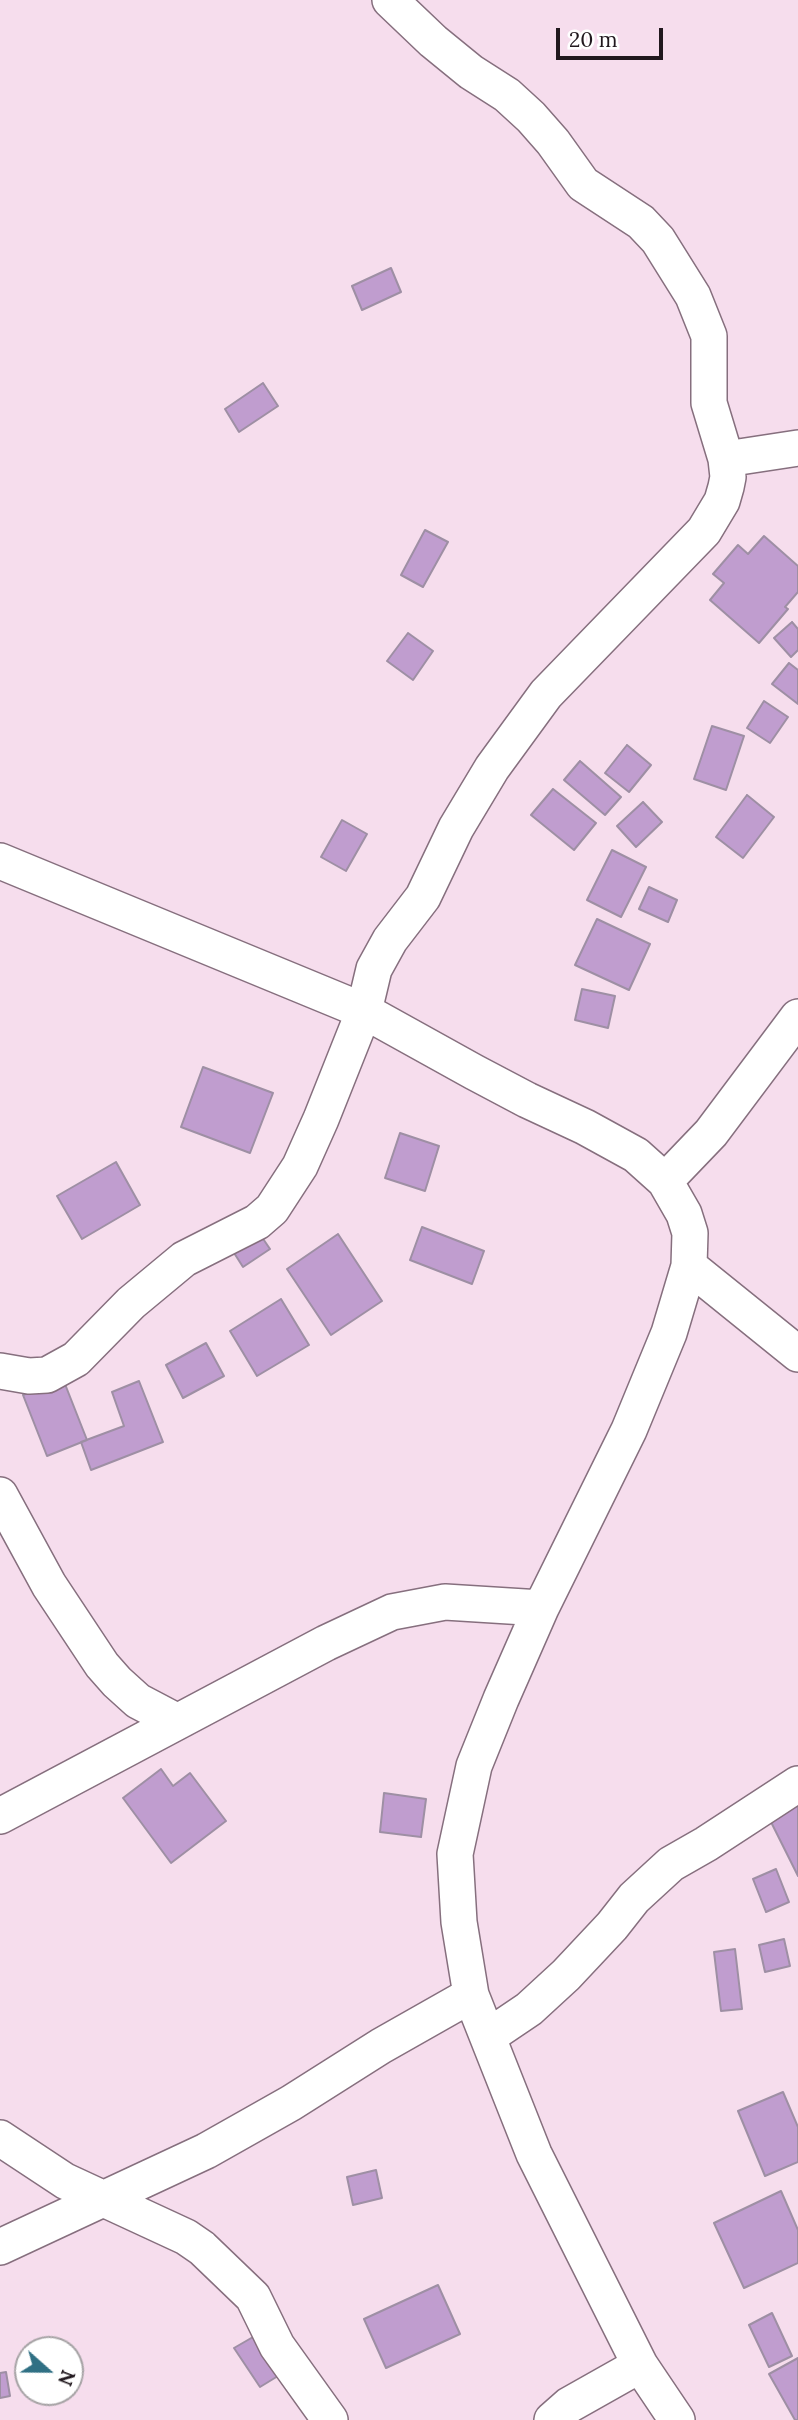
<!DOCTYPE html>
<html>
<head>
<meta charset="utf-8">
<style>
	body { margin:0 }
	#map { position:relative; width:798px; height:2420px; overflow:hidden; background:#f6dded; font-family:Lora,serif }
	canvas { display:block }
	.north { position:absolute; left:14px; top:2336px; width:70px; height:70px; box-sizing:border-box; background:#fff; border:2px solid #a6a3a5; border-radius:50%; rotate:111deg; font-size:19px; font-weight:700; line-height:28px; text-align:center; color:#21181e }
	.north::after { content:''; display:block; margin:auto; width:24px; height:32px; background:#307084; clip-path:polygon(50% 0,100% 100%,50% 72%,0 100%) }
	.scale { position:absolute; left:556px; top:28px; width:107px; height:32px; box-sizing:border-box; border:4px solid #21181e; border-top:0; padding-left:9px; font-size:21px; line-height:24px; white-space:nowrap; color:#21181e; -webkit-text-stroke:5px #fff; paint-order:stroke }
</style>
</head>
<body>
<div id="map">
<canvas width="798" height="2420"></canvas>
<div class="north">N</div>
<div class="scale">20 m</div>
</div>
<script>
const ctx = document.querySelector('canvas').getContext('2d');
ctx.lineJoin = 'round';
function fill(path, color) { ctx.fillStyle = color; ctx.fill(path, 'evenodd'); }
const poly = rows => new Path2D(rows.map(r => 'M' + r).join(''));
function strokePath(path, color, width, dash) { ctx.strokeStyle = color; ctx.lineWidth = width; ctx.lineCap = dash ? 'butt' : 'round'; ctx.setLineDash(dash || []); ctx.stroke(path); }
const building = poly([
	[391,268,401,292,362,310,352,286,391,268],
	[263,383,278,406,239,432,225,409,263,383],
	[425,530,448,542,423,587,401,575,425,530],
	[764,536,798,566,798,592,785,607,788,609,759,643,710,600,724,583,713,574,738,545,748,554,764,536],
	[792,622,798,629,798,650,791,657,774,638,792,622],
	[408,633,433,651,413,680,387,661,408,633],
	[789,663,798,670,798,704,772,684,789,663],
	[764,701,788,717,770,743,747,728,764,701],
	[712,726,744,736,726,790,694,779,712,726],
	[627,745,651,765,629,792,605,773,627,745],
	[580,761,621,797,605,815,564,780,580,761],
	[553,789,596,823,574,850,531,815,553,789],
	[747,795,774,817,743,858,716,837,747,795],
	[643,802,662,822,636,847,617,826,643,802],
	[342,820,367,834,346,871,321,857,342,820],
	[612,850,646,867,621,917,587,900,612,850],
	[649,887,677,900,668,922,639,909,649,887],
	[597,919,650,944,629,990,575,965,597,919],
	[582,989,615,996,608,1028,575,1020,582,989],
	[203,1067,273,1093,250,1153,181,1127,203,1067],
	[400,1133,439,1146,425,1191,385,1178,400,1133],
	[116,1162,140,1205,82,1239,57,1196,116,1162],
	[255,1227,270,1249,243,1267,229,1245,255,1227],
	[422,1227,484,1251,472,1284,410,1260,422,1227],
	[338,1234,382,1301,331,1335,287,1269,338,1234],
	[281,1299,309,1345,257,1376,230,1331,281,1299],
	[206,1343,224,1376,183,1398,166,1365,206,1343],
	[63,1379,87,1440,47,1456,23,1395,63,1379],
	[139,1381,163,1442,91,1470,81,1442,124,1426,112,1392,139,1381],
	[161,1769,173,1786,190,1773,226,1821,171,1863,123,1798,161,1769],
	[384,1793,426,1799,421,1837,380,1832,384,1793],
	[798,1804,798,1876,769,1818,798,1804],
	[776,1869,789,1902,766,1912,753,1879,776,1869],
	[784,1939,790,1966,765,1972,759,1945,784,1939],
	[735,1949,742,2009,721,2011,714,1952,735,1949],
	[783,2092,798,2127,798,2162,765,2176,738,2111,783,2092],
	[376,2170,382,2198,353,2205,347,2177,376,2170],
	[781,2191,798,2230,798,2263,744,2288,714,2223,781,2191],
	[438,2285,460,2334,386,2368,364,2319,438,2285],
	[772,2313,792,2356,769,2367,749,2325,772,2313],
	[253,2337,278,2376,260,2387,234,2348,253,2337],
	[798,2358,798,2420,795,2420,769,2374,798,2358],
	[6,2372,10,2396,0,2398,0,2373,6,2372]
]);
fill(building, '#c09dcf');
strokePath(building, '#9e8fa4', 2);
const street = poly([
	[726,459,798,448],
	[0,861,364,1011,474,1072,527,1100,585,1127,636,1155,665,1181,684,1214,690,1233,689,1266,669,1333,629,1430,541,1608,501,1699,474,1766,455,1854,459,1922,471,1995,534,2154,640,2365,677,2420],
	[665,1181,711,1133,798,1017],
	[689,1266,798,1354],
	[0,1371,29,1376,47,1375,76,1359,131,1303,184,1259,257,1222,272,1209,300,1166,321,1119,364,1011,374,969,390,940,423,897,456,828,492,768,546,694,704,531,722,501,726,487,728,477,726,459,709,403,709,336,693,296,658,240,641,222,583,184,553,142,531,117,507,95,471,72,433,41,390,0],
	[0,1495,49,1585,102,1665,117,1682,138,1701,176,1721],
	[0,1816,326,1643,392,1612,445,1602,541,1608],
	[489,2036,529,2009,566,1975,612,1926,634,1898,671,1864,706,1844,798,1784],
	[0,2138,65,2181,186,2237,202,2248,253,2297,277,2346,330,2420],
	[0,2247,206,2151,291,2103,381,2046,471,1995],
	[552,2420,569,2405,640,2365]
]);
strokePath(street, '#866f7e', 38);
strokePath(street, '#fff', 35);
</script>
</body>
</html>
